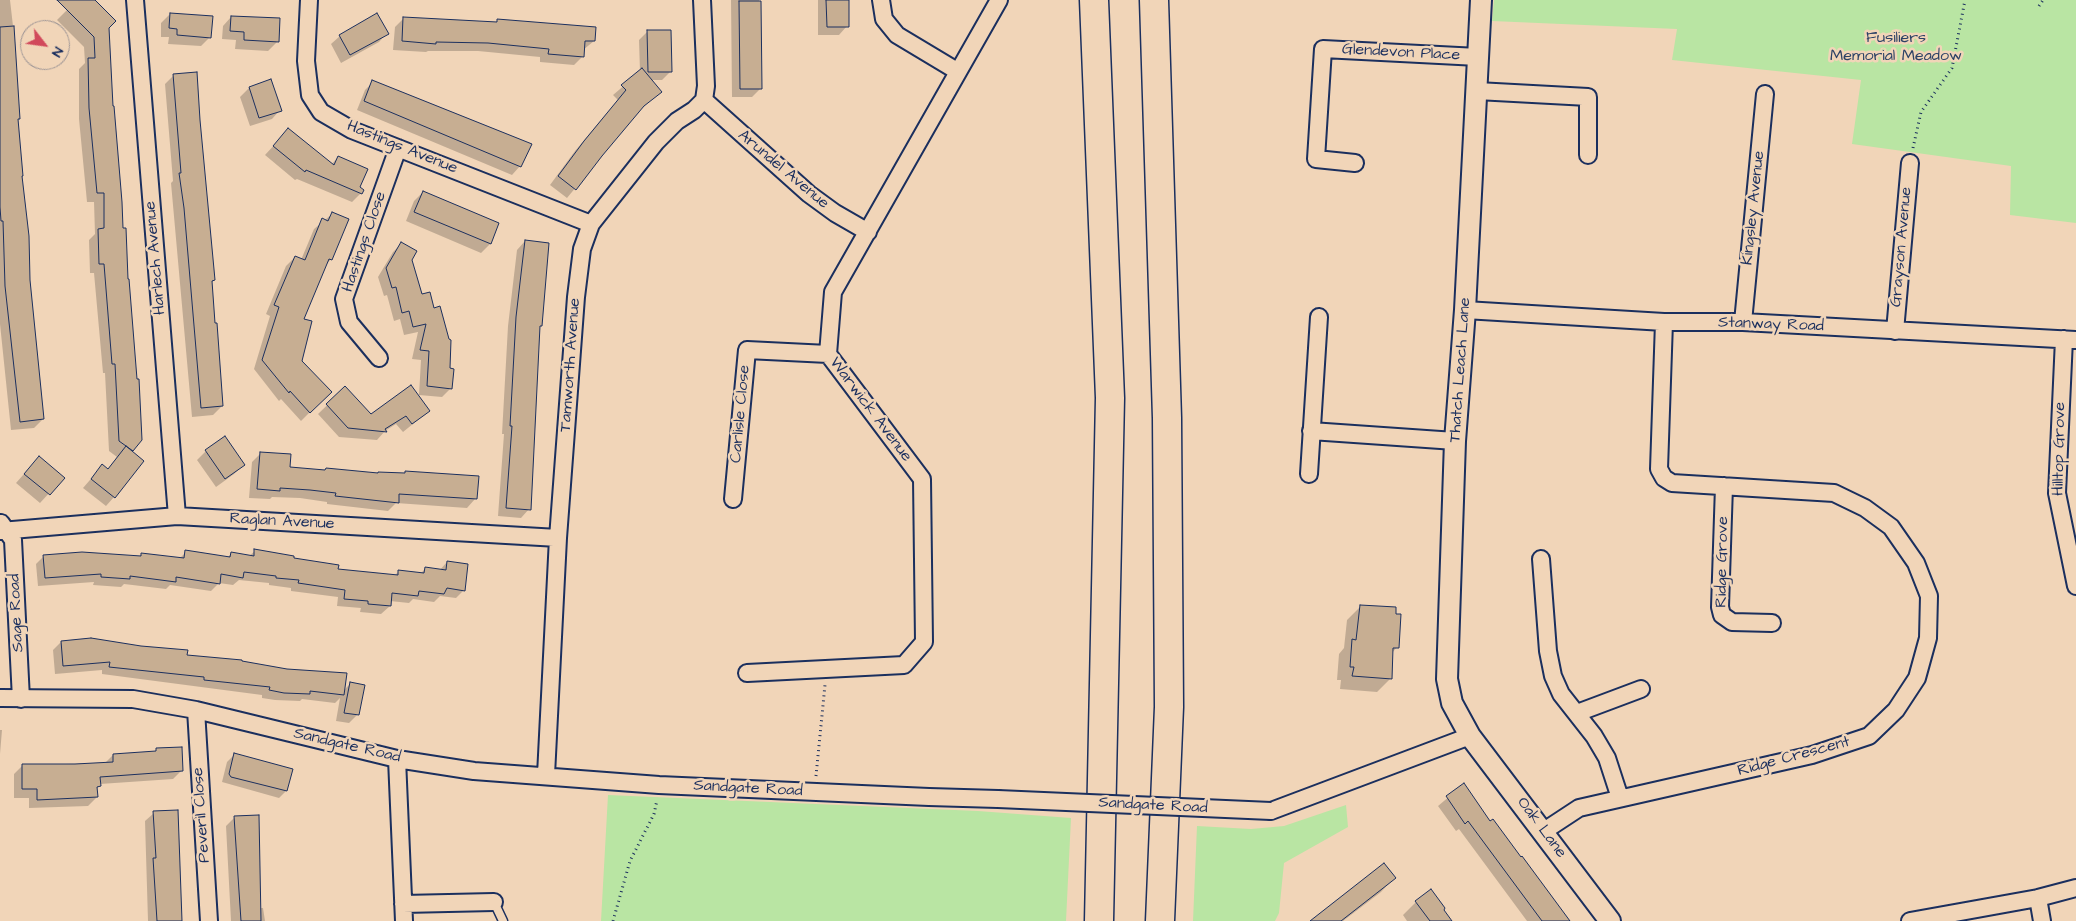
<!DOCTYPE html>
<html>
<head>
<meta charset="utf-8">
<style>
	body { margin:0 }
	#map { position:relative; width:2076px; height:921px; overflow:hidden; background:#f1d5b8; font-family:"Architects Daughter",sans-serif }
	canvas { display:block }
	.north { position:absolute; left:20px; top:20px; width:50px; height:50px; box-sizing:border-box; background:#f1d5b8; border:1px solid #9b9394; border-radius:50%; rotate:120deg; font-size:14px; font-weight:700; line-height:20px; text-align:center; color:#1b2f5e }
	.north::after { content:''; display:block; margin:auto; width:18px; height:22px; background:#d1495b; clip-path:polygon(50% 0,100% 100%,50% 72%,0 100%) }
</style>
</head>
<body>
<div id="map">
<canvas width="2076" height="921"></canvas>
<div class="north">N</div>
</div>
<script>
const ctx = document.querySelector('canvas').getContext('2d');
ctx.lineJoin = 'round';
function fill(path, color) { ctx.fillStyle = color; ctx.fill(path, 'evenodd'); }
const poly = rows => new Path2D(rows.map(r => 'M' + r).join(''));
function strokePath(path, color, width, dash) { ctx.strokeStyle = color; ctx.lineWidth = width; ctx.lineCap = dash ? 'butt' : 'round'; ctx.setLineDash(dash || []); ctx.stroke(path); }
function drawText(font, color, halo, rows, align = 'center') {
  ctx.font = font + ' "Architects Daughter",sans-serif'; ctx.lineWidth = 5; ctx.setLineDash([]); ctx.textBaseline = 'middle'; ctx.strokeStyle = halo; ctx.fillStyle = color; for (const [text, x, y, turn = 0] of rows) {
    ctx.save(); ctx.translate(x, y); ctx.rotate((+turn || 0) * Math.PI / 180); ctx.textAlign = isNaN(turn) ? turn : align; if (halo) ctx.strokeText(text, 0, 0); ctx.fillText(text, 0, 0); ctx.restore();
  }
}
fill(poly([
	[1494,0,2076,0,2076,223,2010,215,2011,166,1852,144,1861,80,1672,60,1677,29,1492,21],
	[608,795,978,811,1071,818,1066,921,601,921],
	[1346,805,1348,827,1284,863,1279,913,1275,921,1193,921,1197,826,1251,829,1284,826]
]), '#b9e5a3');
fill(poly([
	[0,0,10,0,13,26,19,118,17,121,20,177,43,419,34,428,11,430,0,324],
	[77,0,93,0,108,28,111,108,141,440,131,452,114,497,106,506,83,488,102,466,107,470,117,457,109,451,105,373,103,373,94,273,90,273,89,240,95,234,94,202,87,202,79,119,79,69,85,63,84,47,57,20],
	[731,0,759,0,761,88,752,97,732,97],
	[818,0,847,0,847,26,839,35,818,35],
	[170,14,210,37,201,46,168,44,169,37,161,37,161,23],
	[231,17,277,42,268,51,235,49,236,40,222,39,223,26],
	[404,18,495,23,498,20,594,41,583,50,583,56,574,65,540,62,540,57,478,51,428,51,426,52,393,50,395,27],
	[648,31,671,71,662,80,651,80,660,92,639,111,567,198,550,185,575,151,618,100,613,95,640,72,639,40],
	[387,33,379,42,341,63,331,44,340,36],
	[174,75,199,121,214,280,211,283,222,406,213,415,192,417,171,183,173,181,165,84],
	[270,81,280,110,272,119,250,126,240,97,249,88],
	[373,82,520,166,512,175,357,110,365,90],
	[288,130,331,165,338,157,361,193,352,202,297,179,295,180,265,155],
	[423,192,498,224,490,244,481,253,406,221,414,201],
	[332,214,331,259,326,265,303,320,301,361,330,392,301,421,281,399,279,401,254,369,270,316,266,314,286,266,295,257,301,260,314,229],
	[525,241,538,327,529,509,521,518,498,516,504,434,502,434,508,326,517,250],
	[402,243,410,260,449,369,451,388,442,397,419,395,421,360,412,359,418,332,404,335,400,319,394,321,387,295,384,296,378,277,393,252],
	[345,388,371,416,429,411,403,432,396,424,385,431,377,440,339,437,318,414],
	[206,451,243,465,234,474,216,487,197,460],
	[261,453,289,468,377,474,475,499,467,508,396,503,388,511,327,504,327,502,300,498,272,497,270,499,249,498,252,462],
	[31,466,63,478,40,503,16,483],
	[255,551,337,570,394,576,399,571,420,574,425,569,439,571,447,562,464,590,456,598,440,596,434,602,413,599,409,603,390,601,390,606,381,614,360,612,361,608,337,606,338,597,291,591,291,588,269,585,269,583,239,580,233,585,219,583,211,591,170,585,166,589,124,584,121,587,93,585,94,582,38,586,36,564,44,556,139,557,142,554,179,559,186,552,227,558,231,554,249,556],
	[1361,606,1397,647,1392,653,1391,678,1377,692,1340,689,1341,680,1337,680,1339,654,1344,648,1347,620],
	[61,642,186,656,344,690,350,684,358,714,349,723,336,721,340,698,335,703,302,699,300,701,275,700,262,698,262,695,102,674,102,670,55,674,53,650],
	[0,730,2,730,0,754],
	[157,750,182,770,173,779,100,784,96,790,97,797,88,806,29,808,29,798,14,798,14,774,23,765,105,763,113,755,154,752],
	[235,754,286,791,279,798,222,782,227,762],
	[1463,785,1490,822,1569,921,1527,921,1459,829,1456,831,1438,806],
	[154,813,181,921,148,921,145,821],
	[235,817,260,908,263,908,265,921,231,921,226,826],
	[1394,878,1381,892,1343,921,1312,921],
	[1416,902,1442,910,1450,921,1407,921,1403,915]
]), '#0003');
const building = poly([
	[57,0,95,0,116,21,109,28,113,106,114,106,122,202,123,228,126,228,128,279,129,279,137,379,139,379,142,440,133,451,119,441,115,364,112,364,104,264,99,264,98,229,104,228,104,193,97,193,89,108,88,58,95,58,94,37,57,0],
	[826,0,849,0,849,27,827,27,826,0],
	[739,1,761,1,762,89,740,89,739,1],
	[170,13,213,16,211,38,177,35,177,29,169,28,170,13],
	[377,13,389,34,350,55,339,35,377,13],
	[231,16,280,18,279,42,244,40,244,32,230,31,231,16],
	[403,17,497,22,497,19,596,27,595,41,585,41,584,57,548,54,549,49,488,43,436,42,436,44,402,41,403,17],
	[14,26,20,119,18,119,23,176,22,176,29,236,30,280,44,419,20,422,5,286,3,221,1,221,0,207,0,27,14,26],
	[647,30,671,30,672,72,648,72,647,30],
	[642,68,662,92,644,106,602,156,576,190,558,176,584,141,626,90,621,85,642,68],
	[197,72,200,120,215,280,212,281,215,323,217,323,223,406,201,408,184,208,179,173,181,173,173,74,197,72],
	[271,79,282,111,259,118,249,87,271,79],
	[372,80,532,144,521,167,364,101,372,80],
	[288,128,334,165,338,156,368,169,360,187,364,190,362,194,306,170,305,172,273,146,288,128],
	[423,191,499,223,491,244,414,212,423,191],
	[332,212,349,219,332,260,329,259,304,319,312,321,302,361,332,392,310,413,290,391,289,393,262,360,279,307,274,305,295,256,305,260,322,218,328,221,332,212],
	[525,240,549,243,542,326,540,326,531,510,506,508,512,426,510,426,516,317,525,240],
	[401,242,417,251,412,260,422,294,430,292,434,308,440,306,449,339,451,340,450,368,454,369,452,389,427,386,429,351,420,350,426,324,413,327,409,311,402,313,396,287,392,288,386,268,401,242],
	[411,385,430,411,412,424,406,416,385,429,387,432,348,428,326,404,345,386,371,414,411,385],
	[225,436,245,465,225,479,205,450,225,436],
	[126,446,144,461,115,498,91,479,102,464,108,469,126,446],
	[260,452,291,454,290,467,325,470,326,468,378,473,378,472,405,473,405,471,479,476,477,499,399,494,399,503,335,496,336,493,310,490,280,488,280,491,257,489,260,452],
	[39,456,65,478,50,495,24,474,39,456],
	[254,549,294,556,294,558,339,565,338,569,398,575,398,570,424,573,425,567,446,570,447,561,468,564,465,591,447,588,444,594,419,591,418,596,392,593,391,606,368,604,368,601,344,599,345,590,298,583,299,580,276,578,276,576,244,572,243,578,221,574,220,584,176,577,176,582,130,576,130,579,101,577,101,574,45,578,43,555,82,552,141,556,141,553,184,558,185,550,230,557,231,552,254,556,254,549],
	[1360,605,1396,607,1396,614,1401,614,1399,648,1393,648,1392,679,1352,676,1354,667,1350,667,1352,639,1356,640,1360,605],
	[91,638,141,646,188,650,187,655,242,660,242,661,287,669,347,673,344,695,310,691,310,694,284,693,269,690,270,687,204,680,204,677,109,667,110,662,63,666,61,641,91,638],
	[350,682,365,685,359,715,344,713,350,682],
	[182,747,183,771,100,777,101,786,97,787,98,797,37,800,37,789,22,789,22,764,75,764,113,762,113,754,156,751,156,748,182,747],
	[234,753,293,769,287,791,231,777,229,774,234,753],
	[1464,783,1490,821,1493,819,1521,857,1522,856,1570,921,1542,921,1468,821,1465,824,1446,796,1464,783],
	[178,810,182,921,157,921,153,858,156,858,153,811,178,810],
	[259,815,261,921,241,921,234,816,259,815],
	[1384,863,1396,878,1341,921,1310,921,1384,863],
	[1431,889,1445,908,1444,910,1452,921,1430,921,1415,901,1431,889]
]);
fill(building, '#c7ae92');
strokePath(building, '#1b2f5e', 1);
const service = poly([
	[494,902,503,921]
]);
const minor = poly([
	[135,0,177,516],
	[309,0,306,61,310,95,321,112,352,130,591,224],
	[881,0,884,19,897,35,957,71],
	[1477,91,1588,97,1588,155],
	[704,100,809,194,835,213,868,232],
	[1355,163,1316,159,1323,49,1478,57],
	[1465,310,1664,322,1743,322,2076,340],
	[1743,322,1765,94],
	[1895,331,1910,163],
	[2064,339,2057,493,2076,586],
	[379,358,349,322,344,299,398,148],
	[1311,431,1455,441],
	[1309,474,1319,317],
	[1724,486,1720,607,1722,615,1732,622,1772,623],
	[733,499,747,350,828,354],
	[1,523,13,540,21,699],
	[0,531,177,516,558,538],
	[1541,559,1548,651,1553,676,1561,694,1594,736,1607,758,1620,798],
	[747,673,904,665,924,642,922,479,828,354,833,292,999,0],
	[0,698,133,699,196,710,397,759,474,771,659,785,929,797,998,799],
	[196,710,209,921],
	[1577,713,1641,689],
	[397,759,404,921],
	[546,775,558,538,576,297,582,249,591,224,656,142,677,121,694,110,704,100,706,86,702,0],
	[1271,811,1470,736],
	[1544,831,1579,808,1812,755,1869,736,1896,710,1917,678,1928,638,1929,596,1916,563,1891,527,1865,508,1834,493,1672,483,1664,478,1659,469,1664,322],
	[2038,898,2042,921],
	[403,904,494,902],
	[1910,921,2038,898,2076,888]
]);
const tertiary = poly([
	[1481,0,1465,310,1455,441,1447,679,1452,703,1470,736,1610,921]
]);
const motorway = poly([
	[1094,0,1110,398,1099,921],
	[1154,0,1167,418,1169,707,1160,921]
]);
strokePath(service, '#1b2f5e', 11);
strokePath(minor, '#1b2f5e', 20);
strokePath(tertiary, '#1b2f5e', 24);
strokePath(motorway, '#1b2f5e', 31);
strokePath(poly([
	[2039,6,2043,0],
	[1913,148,1921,112,1952,68,1965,0],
	[816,776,825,685],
	[613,921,630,861,654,814,657,800]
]), '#1b2f5e', 3, [1, 4]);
strokePath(service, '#f1d5b8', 8);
strokePath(minor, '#f1d5b8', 16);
strokePath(tertiary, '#f1d5b8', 20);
strokePath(motorway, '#f1d5b8', 28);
const minorBridge = poly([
	[998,799,1271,811]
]);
strokePath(minorBridge, '#1b2f5e', 20, []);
strokePath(minorBridge, '#f1d5b8', 16);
drawText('16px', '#2b4165', '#f1d5b8', [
	["Fusiliers",1896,39],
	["Memorial Meadow",1896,57]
]);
drawText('16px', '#1b2f5e', '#f1d5b8', [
	["Glendevon Place",1401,53,3],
	["Hastings Avenue",402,148,22],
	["Arundel Avenue",783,170,40],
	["Kingsley Avenue",1754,208,-84],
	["Hastings Close",365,242,-71],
	["Grayson Avenue",1902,247,-85],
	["Harlech Avenue",156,258,-95],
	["Stanway Road",1771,325,2],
	["Tamworth Avenue",571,365,-86],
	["Thatch Leach Lane",1461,370,-86],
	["Warwick Avenue",870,410,53],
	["Carlisle Close",741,414,-85],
	["Hilltop Grove",2060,449,-89],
	["Raglan Avenue",282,522,3],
	["Ridge Grove",1723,562,-89],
	["Sage Road",17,613,-93],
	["Sandgate Road",347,746,13],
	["Ridge Crescent",1794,757,-15],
	["Sandgate Road",748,789,3],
	["Sandgate Road",1153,806,3],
	["Peveril Close",202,815,-94],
	["Oak Lane",1541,828,53]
]);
</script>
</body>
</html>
